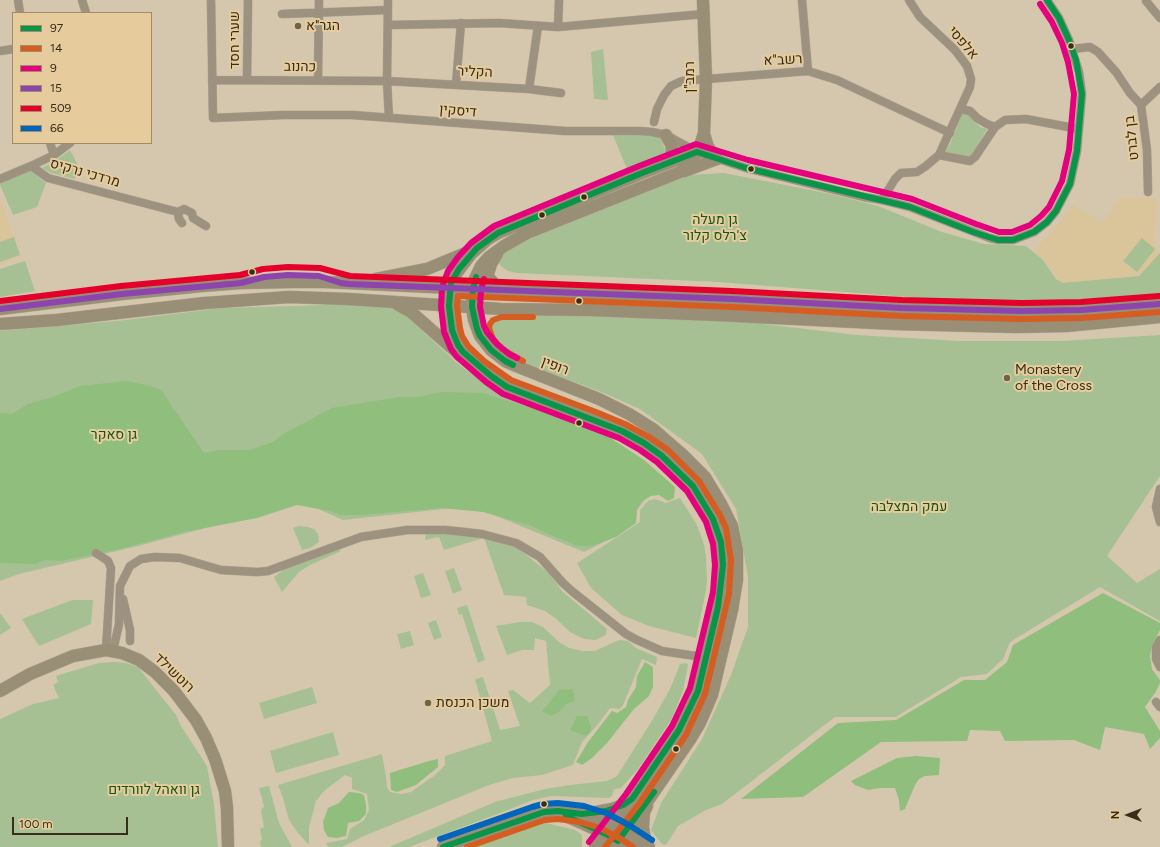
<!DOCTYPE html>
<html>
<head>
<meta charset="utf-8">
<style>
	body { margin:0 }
	#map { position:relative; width:1160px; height:847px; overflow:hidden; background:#d5c7ad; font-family:Figtree,sans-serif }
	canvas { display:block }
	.legend { position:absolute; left:12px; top:12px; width:140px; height:132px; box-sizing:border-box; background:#e6cc9c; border:1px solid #a08c68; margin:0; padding:5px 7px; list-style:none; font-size:12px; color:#372d19 }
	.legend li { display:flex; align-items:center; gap:8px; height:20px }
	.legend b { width:20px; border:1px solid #a08c68 }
	.north { position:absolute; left:1108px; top:795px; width:40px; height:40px; -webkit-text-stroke:3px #e6cc9c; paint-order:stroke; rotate:270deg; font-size:11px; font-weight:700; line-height:16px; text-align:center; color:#372d19 }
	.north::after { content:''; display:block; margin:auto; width:14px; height:18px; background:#372d19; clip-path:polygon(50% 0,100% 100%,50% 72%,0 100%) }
	.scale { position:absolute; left:12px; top:817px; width:116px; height:18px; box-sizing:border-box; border:2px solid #372d19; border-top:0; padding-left:5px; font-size:12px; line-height:14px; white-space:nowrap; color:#372d19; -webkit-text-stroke:3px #e6cc9c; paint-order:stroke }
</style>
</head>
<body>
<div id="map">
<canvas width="1160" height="847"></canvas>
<ul class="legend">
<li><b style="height:5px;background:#089449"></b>97</li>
<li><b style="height:5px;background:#d65d21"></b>14</li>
<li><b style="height:5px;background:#e5007d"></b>9</li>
<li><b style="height:5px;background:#8e44ad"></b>15</li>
<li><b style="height:5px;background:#e4002b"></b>509</li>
<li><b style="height:5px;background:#0065bd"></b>66</li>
</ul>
<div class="north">N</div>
<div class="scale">100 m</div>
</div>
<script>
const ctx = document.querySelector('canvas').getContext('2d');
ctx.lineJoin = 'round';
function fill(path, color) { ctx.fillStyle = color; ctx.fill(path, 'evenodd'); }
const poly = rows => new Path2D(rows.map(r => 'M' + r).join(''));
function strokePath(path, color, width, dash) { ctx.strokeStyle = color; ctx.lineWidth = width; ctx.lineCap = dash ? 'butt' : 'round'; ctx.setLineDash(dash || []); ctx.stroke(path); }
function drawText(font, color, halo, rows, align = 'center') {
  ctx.font = font + ' Figtree,Heebo,sans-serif'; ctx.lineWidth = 4; ctx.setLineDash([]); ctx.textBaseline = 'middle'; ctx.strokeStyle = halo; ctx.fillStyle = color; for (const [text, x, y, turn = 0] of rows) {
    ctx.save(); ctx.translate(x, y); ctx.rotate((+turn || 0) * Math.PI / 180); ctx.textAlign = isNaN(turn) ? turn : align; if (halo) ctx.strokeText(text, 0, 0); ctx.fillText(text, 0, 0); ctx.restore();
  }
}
fill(poly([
	[0,197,21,257,0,265],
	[1118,198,1157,198,1154,244,1160,253,1142,274,1081,283,1061,283,1047,264,1034,250,1054,230,1073,205,1103,223]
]), '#dac499');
fill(poly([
	[603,49,608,100,594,99,591,52],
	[963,112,969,115,980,127,987,129,974,152,970,157,966,158,944,153,950,144],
	[645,134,661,137,665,150,664,157,658,161,629,174,613,135],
	[70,150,79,167,75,179,51,173,42,168,55,161],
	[29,170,46,183,37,207,13,215,0,185,0,181],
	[724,173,831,194,878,206,942,232,984,244,1026,246,1043,260,1056,279,1063,283,1139,276,1160,253,1160,294,1089,303,1037,303,919,298,719,282,517,273,508,271,502,267,498,262,507,247,688,175],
	[14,237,20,255,0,262,0,242],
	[1142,238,1155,249,1137,272,1123,261],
	[25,261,35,291,0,297,0,269],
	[362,304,391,307,403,314,416,325,456,362,470,373,527,405,600,432,639,460,647,497,637,510,633,521,614,537,584,552,472,506,343,520,303,502,138,546,19,574,0,581,0,331,116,321,222,308],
	[679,314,857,335,959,341,1061,341,1160,335,1160,476,1107,556,1137,583,1160,569,1160,621,1100,587,1010,642,1003,659,987,674,961,677,896,717,835,717,722,804,706,810,678,826,666,845,662,844,651,830,661,803,702,739,731,675,748,627,748,577,736,509,702,454,640,409,606,394,507,356,488,340,487,328,488,324,491,320,496,316,505,315],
	[680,498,696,523,704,544,706,556,707,582,705,595,696,638,649,626,622,615,591,588,577,563,640,522,640,510,648,501,655,499,666,503],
	[299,526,308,527,314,529,318,534,319,542,310,548,302,550,293,528],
	[426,533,487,535,511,545,524,553,550,574,562,591,607,629,606,635,596,640,584,639,570,632,555,618,545,611,527,605,526,597,504,595,484,538,444,550,439,537,425,540],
	[335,548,341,551,310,565,299,572,282,592,274,577,290,565],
	[454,568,462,590,453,594,445,571],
	[423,573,431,595,421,598,414,576],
	[72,600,93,600,91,624,39,646,22,619],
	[467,605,485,660,478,663,462,614,459,615,457,608],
	[0,613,11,628,0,635],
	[436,620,442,637,434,640,428,623],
	[520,622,532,622,543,627,559,642,569,648,582,651,595,651,619,640,628,641,636,648,657,657,656,665,642,659,623,705,620,709,610,708,599,723,582,742,573,765,542,775,513,778,489,785,364,836,342,847,328,847,326,843,347,839,350,829,364,820,369,810,367,794,352,789,352,778,345,775,324,791,316,801,309,827,309,845,298,833,289,820,282,795,278,785,382,754,386,777,387,787,390,792,401,794,411,792,435,775,445,765,445,756,492,741,475,679,483,677,500,730,520,726,508,691,513,690,530,703,550,685,546,641,535,638,534,650,522,650,507,655,496,626],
	[410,631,414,645,401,649,397,634],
	[114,662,126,663,138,667,176,715,181,726,207,766,214,805,218,847,0,847,0,719,33,704,59,698,53,685,58,682,56,676,99,663],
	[686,663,688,665,683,691,671,720,638,769,621,788,614,789,612,796,609,798,551,796,533,800,508,810,409,847,389,847,495,802,545,789,570,785,607,781,617,776,653,719,671,687,680,664],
	[312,687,317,703,264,719,259,703],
	[333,732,339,755,276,773,270,751],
	[269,786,279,823,292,847,261,847,260,841,262,840,260,829,264,827,261,810,264,806,259,788],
	[546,823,575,830,582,835,582,847,474,847,534,826]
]), '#a6c093');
fill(poly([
	[127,381,150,386,161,390,204,453,220,450,249,450,273,442,283,434,332,408,399,397,418,397,442,392,483,393,511,402,564,417,609,437,644,460,675,487,674,498,668,501,659,495,651,496,642,501,637,510,636,523,616,537,592,546,578,546,548,534,532,526,483,512,442,508,361,515,340,515,330,511,297,505,257,518,184,532,120,549,62,561,45,560,35,564,0,563,0,413,12,414,28,404,53,397,80,386],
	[1103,593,1160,623,1160,630,1152,646,1150,656,1152,669,1160,680,1160,683,1155,693,1145,707,1160,731,1160,738,1150,749,1144,734,1105,727,1100,750,1074,740,1005,741,1000,731,970,730,967,741,881,742,803,797,741,799,838,723,896,720,964,680,985,680,1007,662,1013,645],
	[645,662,653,667,653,687,649,696,634,709,607,743,592,758,582,765,576,762,588,742,612,711,617,713,626,707,628,700,636,687,637,676],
	[573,689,575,701,568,703,559,712,551,716,542,711,549,703,559,690],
	[577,716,587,716,591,726,590,733,586,736,570,730],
	[916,756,940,758,939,775,925,776,919,779,915,785,905,809,900,811,899,800,895,788,880,788,868,790,855,785,851,781,897,758],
	[438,759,438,767,416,785,397,792,391,790,390,773,429,761],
	[349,792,359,793,364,795,366,805,366,814,359,821,348,823,346,836,337,838,328,837,324,830,323,822,328,808,339,803]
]), '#90be7d');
const street = poly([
	[18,0,20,13],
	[82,0,86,13],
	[211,0,213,118,283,115,352,115,565,131,639,131,652,132,666,135,697,152,746,168,864,197,882,200,910,207,990,238,998,240,1013,240,1034,232,1047,222,1056,211,1070,184,1077,151,1082,94,1079,72,1069,40,1059,18,1047,0],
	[388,0,387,81,389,118],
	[802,0,808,71],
	[1146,0,1146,1,1160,18],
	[282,14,388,10],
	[388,25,499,23,558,27,704,14],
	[558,27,559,0],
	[1072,49,1090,47,1098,52,1116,72,1130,93,1141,105,1147,150,1148,192],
	[0,51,13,49],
	[212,80,387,81,529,89,561,93],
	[247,80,248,0],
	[318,80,319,0],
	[456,84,461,23],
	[529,89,538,26],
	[1141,105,1160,87],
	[960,109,970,111,977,118,987,124,995,127],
	[654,122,657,109,664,95,671,86,682,81,808,71,837,80,950,133],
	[50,143,54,155],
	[939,155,970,161,975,157,995,127,1005,120,1026,119,1079,129],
	[31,166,48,178,178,212],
	[0,179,31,166,54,155,70,143],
	[882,200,895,179,901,173,917,172,926,166,939,155,970,87,971,79,967,66,955,50,920,17,909,0],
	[182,223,179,219,178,212,184,209,192,213,193,218,206,226],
	[1160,489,1156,507,1160,522],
	[96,553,108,561,111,568,106,650],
	[123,599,130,630,130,641],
	[1160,640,1156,647,1156,659,1160,667],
	[113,651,119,624,120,586,130,566,141,559,155,557,180,558,221,570,257,572,268,571,361,537,407,530,445,530,464,532,482,534,516,543,540,557,563,583,573,592,626,634,637,640,662,651,696,656,724,646],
	[1156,702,1160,707]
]);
const secondary = poly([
	[666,135,671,144,672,149,671,157,666,163],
	[685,171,717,159,708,147,704,134],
	[497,254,491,264,488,274,489,278,495,285,505,288],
	[376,279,427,269,473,250],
	[397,304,411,312,460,355],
	[0,309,122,294,202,286,241,283,291,282,325,282,473,289,732,299,902,308,1022,311,1081,310,1160,304],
	[0,324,57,320,205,303,289,297,348,299,501,309,589,310,715,315,895,324,1016,327,1066,326,1160,317],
	[0,691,30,674,73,656,106,650,122,653,139,660,155,672,174,691,196,720,206,738,215,759,225,791,227,808,228,847],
	[647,806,644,812,643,827,645,840,649,847],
	[586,814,612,809,623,805,629,801],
	[566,816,606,834,627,847],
	[443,847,534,815,544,812,558,811,582,814,603,821,625,832,647,847],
	[595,847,632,799,679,730,692,705,698,691,721,593,723,560,718,530,713,519,693,486,662,456,644,443,622,431,593,419,507,387,491,376,479,367,463,352,455,339,452,330,449,306,450,288,455,275,471,254,488,239,498,233,642,173,697,152],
	[614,847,649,799,691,738,700,723,712,695,732,610,737,580,737,551,732,526,720,502,705,477,684,456,653,429,629,414,599,399,516,366,505,361,491,350,480,336,474,320,472,307,473,289,474,281,481,266,489,257,504,246,527,233,680,172,691,163,700,146,704,133,706,79,703,0]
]);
strokePath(street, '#b2a793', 9);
strokePath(secondary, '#b2a793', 13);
strokePath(street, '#9c927f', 8);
strokePath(secondary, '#998e76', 12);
strokePath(poly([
	[476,277,473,289,472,307,477,329,480,336,491,350,505,361,513,365],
	[566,816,606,834,618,841,654,792],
	[443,847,544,812,558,811,582,814,606,811,623,805,632,799,679,730,698,691,718,607,723,565,721,542,713,519,693,486,662,456,644,443,622,431,507,387,491,376,463,352,458,345,452,330,449,306,451,283,459,269,477,248,498,233,642,173,697,152,746,168,910,207,973,232,998,240,1013,240,1034,232,1047,222,1056,211,1070,184,1077,151,1082,94,1076,60,1069,40,1059,18,1047,0]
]), '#089449', 6);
strokePath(poly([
	[523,361,502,349,493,339,489,328,490,324,493,320,502,317,533,317],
	[467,847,536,823,545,820,558,819,580,822,600,828,621,839,633,847],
	[605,847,639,804,686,735,705,694,729,594,731,560,726,528,720,515,699,481,668,450,649,437,625,424,596,412,511,380,484,361,469,347,462,336,460,328,457,306,458,296,732,307,902,316,1022,319,1082,318,1160,312]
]), '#d65d21', 6);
strokePath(poly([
	[484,279,481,290,480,307,484,326,487,332,497,344,509,354,517,358],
	[589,842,626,794,672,726,690,688,713,592,715,565,713,544,706,522,687,491,657,462,640,450,619,438,503,394,486,382,457,357,451,349,444,332,441,307,442,287,448,271,458,257,471,243,494,226,639,166,696,144,748,160,912,199,976,224,999,232,1012,232,1030,225,1041,216,1049,207,1062,181,1069,150,1074,94,1068,62,1062,43,1052,22,1040,4]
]), '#e5007d', 6);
strokePath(poly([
	[0,309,122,294,241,283,264,277,288,275,319,276,341,283,349,284,732,299,902,308,1022,311,1081,310,1160,304]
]), '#8e44ad', 6);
strokePath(poly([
	[0,301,121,286,240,275,263,269,288,267,320,268,350,276,732,291,902,300,1022,303,1081,302,1159,296]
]), '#e4002b', 6);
strokePath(poly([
	[440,839,532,807,543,804,558,803,584,806,606,813,629,825,652,840]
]), '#0065bd', 6);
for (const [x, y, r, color] of [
	[298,26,4,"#6e634d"],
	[1071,46,3.5,"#372d19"],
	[751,169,3.5,"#372d19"],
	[584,197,3.5,"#372d19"],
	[542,215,3.5,"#372d19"],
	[252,272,3.5,"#372d19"],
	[579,301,3.5,"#372d19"],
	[1007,378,4,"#6e634d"],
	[579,423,3.5,"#372d19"],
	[428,703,4,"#6e634d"],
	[676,749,3.5,"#372d19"],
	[544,804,3.5,"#372d19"]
]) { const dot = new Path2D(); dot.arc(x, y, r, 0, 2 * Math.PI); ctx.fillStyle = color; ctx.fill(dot); strokePath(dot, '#e6cc9c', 1.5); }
drawText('14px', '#372d19', '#e6cc9c', [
	["הגר\"א",306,26],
	["Monastery",1015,370],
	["of the Cross",1015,386],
	["משכן הכנסת",436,703]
], 'left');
drawText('14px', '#372d19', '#e6cc9c', [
	["שערי חסד",235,40,-90],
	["אלפסי",963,43,49],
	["רשב\"א",783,60,-3],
	["כהנוב",300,67,1],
	["הקליר",475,72,3],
	["רמב\"ן",690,77,-90],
	["דיסקין",458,111,5],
	["בן לברט",1132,138,-96],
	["מרדכי נרקיס",85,173,16],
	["רופין",555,366,21],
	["רוטשילד",174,673,44]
]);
drawText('14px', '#145616', '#e6cc9c', [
	["גן מעלה",715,220],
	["צ'רלס קלור",715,236],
	["גן סאקר",114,435],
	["עמק המצלבה",909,507],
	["גן וואהל לוורדים",154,790]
]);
</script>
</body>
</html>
